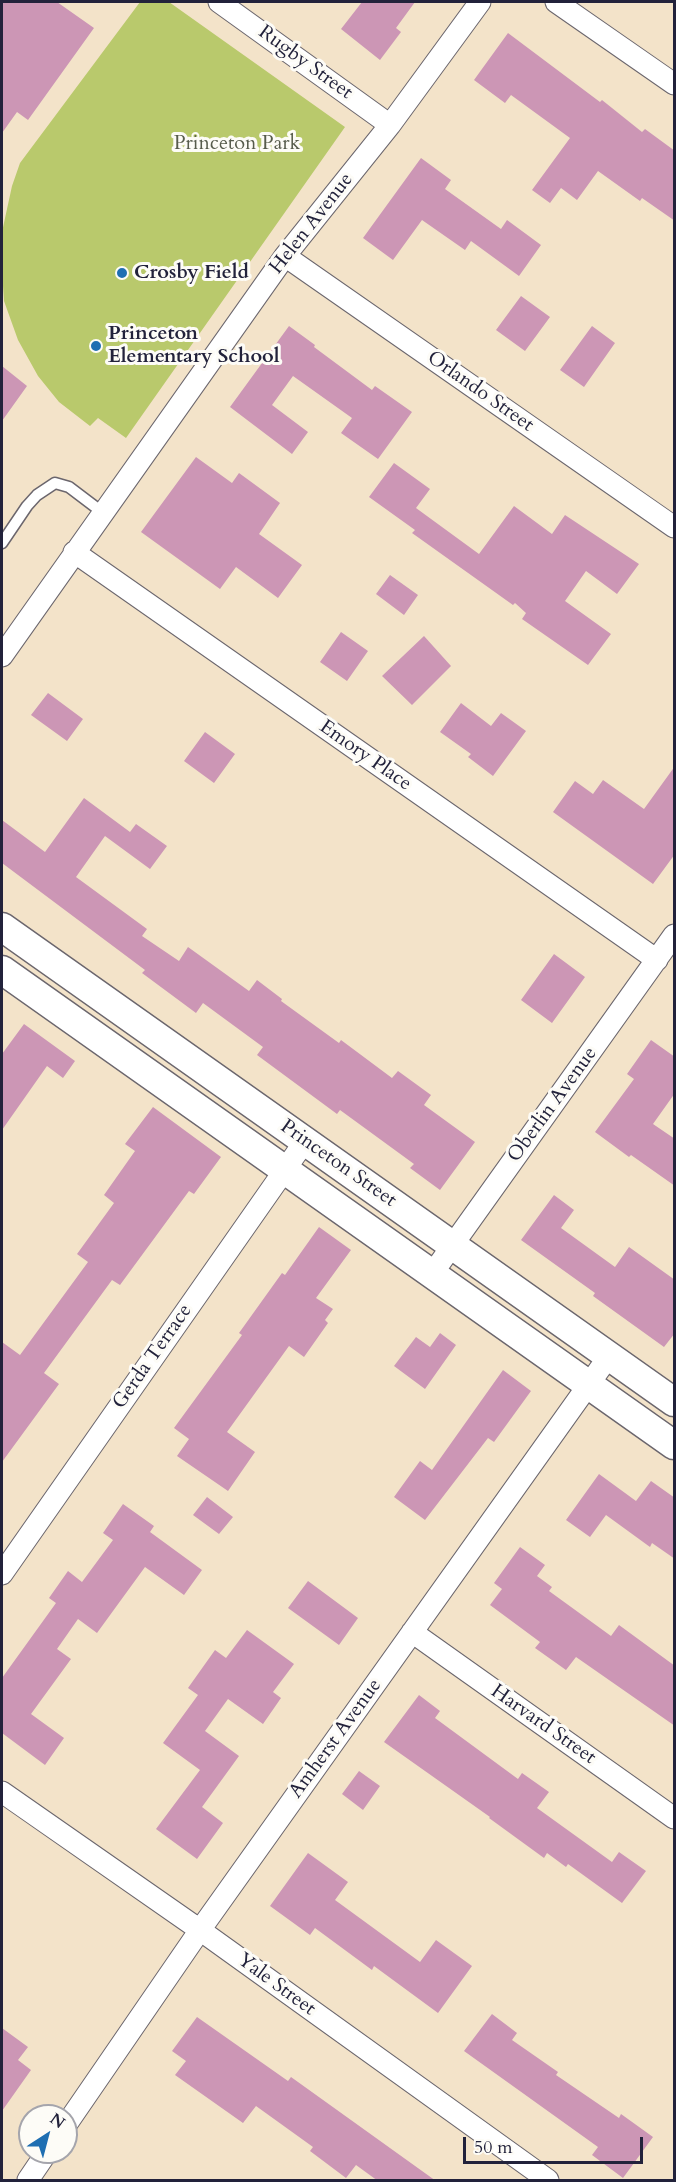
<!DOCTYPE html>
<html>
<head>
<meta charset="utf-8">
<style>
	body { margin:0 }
	#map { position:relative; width:676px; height:2182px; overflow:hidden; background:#f3e3c9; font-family:Cardo,serif }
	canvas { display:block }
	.frame { position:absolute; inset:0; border:3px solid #22223b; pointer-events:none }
	.north { position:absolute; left:18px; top:2104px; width:60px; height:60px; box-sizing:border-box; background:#fdfcf7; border:2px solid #a5a5ac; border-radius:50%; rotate:36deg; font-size:16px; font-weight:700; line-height:24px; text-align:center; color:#22223b }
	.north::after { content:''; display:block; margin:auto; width:21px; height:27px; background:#1f6fb2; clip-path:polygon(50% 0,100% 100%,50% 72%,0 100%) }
	.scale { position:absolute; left:463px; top:2137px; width:180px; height:27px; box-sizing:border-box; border:3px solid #22223b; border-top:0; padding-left:8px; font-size:18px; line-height:21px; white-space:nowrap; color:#22223b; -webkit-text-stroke:4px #fdfcf7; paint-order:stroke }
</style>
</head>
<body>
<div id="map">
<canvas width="676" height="2182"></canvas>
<div class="frame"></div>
<div class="north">N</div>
<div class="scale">50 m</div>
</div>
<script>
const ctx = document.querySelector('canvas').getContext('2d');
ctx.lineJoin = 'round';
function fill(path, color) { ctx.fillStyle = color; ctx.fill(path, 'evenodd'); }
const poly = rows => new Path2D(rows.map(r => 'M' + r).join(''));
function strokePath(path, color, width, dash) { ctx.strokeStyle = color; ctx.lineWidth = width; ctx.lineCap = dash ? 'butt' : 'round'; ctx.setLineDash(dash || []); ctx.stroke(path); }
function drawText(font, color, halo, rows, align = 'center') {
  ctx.font = font + ' Cardo,serif'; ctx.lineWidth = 6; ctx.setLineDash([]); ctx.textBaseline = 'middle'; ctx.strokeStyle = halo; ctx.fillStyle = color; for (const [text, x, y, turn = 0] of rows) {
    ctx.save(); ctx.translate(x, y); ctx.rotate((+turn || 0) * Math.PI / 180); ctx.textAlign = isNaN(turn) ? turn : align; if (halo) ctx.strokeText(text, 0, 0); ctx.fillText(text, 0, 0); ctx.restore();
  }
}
fill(poly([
	[140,2,169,2,345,127,126,438,98,418,90,426,59,402,38,376,18,340,4,301,2,271,2,232,12,186,20,163]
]), '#b9c96c');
fill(poly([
	[2,2,57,2,94,28,28,120,17,112,2,133],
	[362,2,415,2,396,28,401,32,380,60,341,29],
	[508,33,600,102,602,100,642,132,645,129,675,151,675,221,642,198,640,201,598,171,577,200,561,188,550,203,532,190,570,138,511,95,505,103,474,80],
	[421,158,451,180,445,189,501,229,507,220,541,245,519,276,471,241,465,250,422,220,393,260,363,238],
	[521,296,550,317,525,351,496,330],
	[289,326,315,345,314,347,372,390,375,386,412,412,378,459,341,433,352,418,293,376,272,405,308,432,292,454,230,407],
	[592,326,615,343,584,387,560,370],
	[2,366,27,386,2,421],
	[196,457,232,483,239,473,280,503,259,534,302,565,278,598,236,567,220,589,141,532],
	[394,463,430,489,416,508,479,554,514,506,552,534,565,515,639,564,617,594,586,571,565,601,611,634,588,665,522,619,526,613,515,603,513,605,412,533,415,530,369,497],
	[390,575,418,595,404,615,376,594],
	[341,632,368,651,347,681,320,662],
	[424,636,451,666,412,705,382,676],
	[48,693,83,719,67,741,31,715],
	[461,703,491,726,501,713,526,731,493,776,468,757,471,754,440,732],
	[205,732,235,754,214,783,184,761],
	[675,766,675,854,653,884,553,812,575,781,593,794,603,780,644,809],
	[84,798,130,832,136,824,167,846,150,869,105,836,76,877,147,929,142,936,179,961,188,947,249,991,257,980,282,999,281,1001,339,1043,341,1040,392,1078,398,1071,431,1095,424,1105,475,1142,440,1190,410,1168,414,1164,340,1110,337,1114,257,1055,263,1047,203,1003,196,1013,142,973,145,970,2,863,2,820,45,852],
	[554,954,585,977,552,1023,521,1000],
	[24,1024,75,1061,63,1078,47,1066,2,1130,2,1054],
	[651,1040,675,1057,675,1093,653,1124,675,1139,675,1186,631,1155,629,1157,595,1132,634,1079,627,1074],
	[153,1107,221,1157,194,1194,189,1191,120,1285,112,1280,44,1373,59,1384,2,1462,2,1342,20,1355,88,1262,77,1254,114,1203,104,1195,135,1151,125,1144],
	[554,1195,574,1210,561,1228,615,1267,629,1247,675,1280,675,1333,664,1347,593,1296,595,1293,521,1240],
	[319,1227,351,1250,316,1298,333,1309,325,1320,328,1323,304,1357,289,1346,227,1432,255,1452,228,1491,177,1456,189,1439,174,1428,242,1335,239,1333,282,1273,285,1275],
	[440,1333,456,1345,425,1389,394,1366,416,1337,430,1347],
	[503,1370,531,1391,494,1442,488,1438,425,1520,394,1497,420,1461,432,1470],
	[599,1474,636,1501,651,1481,675,1498,675,1559,652,1543,650,1547,606,1515,590,1537,566,1520],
	[207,1497,233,1517,219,1534,193,1515],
	[123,1504,154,1526,150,1532,202,1570,184,1595,145,1567,97,1633,78,1619,57,1649,71,1659,31,1714,64,1738,45,1765,2,1733,2,1678,56,1603,49,1598,68,1571,82,1582,113,1540,103,1533],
	[520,1547,545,1565,537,1576,552,1587,549,1591,611,1636,619,1625,675,1666,675,1726,576,1657,566,1670,535,1648,540,1642,490,1605,502,1589,494,1583],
	[308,1581,358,1618,339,1645,288,1608],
	[247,1630,294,1664,273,1692,281,1698,263,1724,228,1699,205,1731,239,1756,202,1807,223,1823,197,1859,156,1829,200,1770,163,1743,198,1695,188,1688,215,1650,226,1658],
	[419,1695,440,1711,435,1718,518,1779,522,1773,549,1792,537,1808,612,1862,619,1852,646,1871,622,1903,568,1864,566,1867,547,1853,544,1858,489,1818,490,1817,384,1742],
	[359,1771,380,1786,363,1810,342,1794],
	[308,1853,348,1882,335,1900,420,1962,436,1940,472,1966,438,2013,374,1966,372,1970,315,1928,310,1935,270,1906],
	[492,2014,517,2033,512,2040,558,2072,556,2075,619,2118,621,2114,653,2137,623,2178,592,2155,598,2147,464,2051],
	[197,2017,288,2081,291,2077,436,2181,378,2181,356,2165,346,2178,310,2151,313,2147,256,2106,243,2123,175,2075,186,2061,172,2051],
	[2,2028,28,2047,18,2060,31,2070,2,2111]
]), '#cc96b5');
const lane = poly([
	[2,543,27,506,37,495,55,483,69,487,102,512]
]);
const street = poly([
	[219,2,390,125],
	[556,2,674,84],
	[285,256,674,527],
	[74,552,657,960],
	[2,656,285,256,390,125,480,2],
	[432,1274,674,935],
	[2,1574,305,1141],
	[412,1632,674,1818],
	[2,1792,200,1930,548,2180],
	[66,2125,200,1930,609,1356],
	[28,2180,47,2152]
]);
const secondary = poly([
	[2,927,674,1402],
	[2,970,674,1445]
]);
strokePath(lane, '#6b666d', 13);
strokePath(street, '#6b666d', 23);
strokePath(secondary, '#6b666d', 31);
strokePath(lane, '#fff', 10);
strokePath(street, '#fff', 21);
strokePath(secondary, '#fff', 28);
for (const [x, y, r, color] of [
	[122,273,6,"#1f6fb2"],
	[96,346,6,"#1f6fb2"]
]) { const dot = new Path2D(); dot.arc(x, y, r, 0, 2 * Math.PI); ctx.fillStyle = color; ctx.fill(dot); strokePath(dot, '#fdfcf7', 2); }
drawText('20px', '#22223b', '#fdfcf7', [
	["Rugby Street",305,63,36],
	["Helen Avenue",312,224,-52],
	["Orlando Street",480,392,35],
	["Emory Place",365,756,35],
	["Oberlin Avenue",553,1105,-54],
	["Princeton Street",338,1164,35],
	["Gerda Terrace",153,1357,-55],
	["Harvard Street",543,1725,35],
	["Amherst Avenue",336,1739,-54],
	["Yale Street",276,1985,36]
]);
drawText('20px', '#575c4c', '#fdfcf7', [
	["Princeton Park",237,144]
]);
drawText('bold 20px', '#22223b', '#fdfcf7', [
	["Crosby Field",134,273],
	["Princeton",108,334],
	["Elementary School",108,357]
], 'left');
</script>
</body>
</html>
